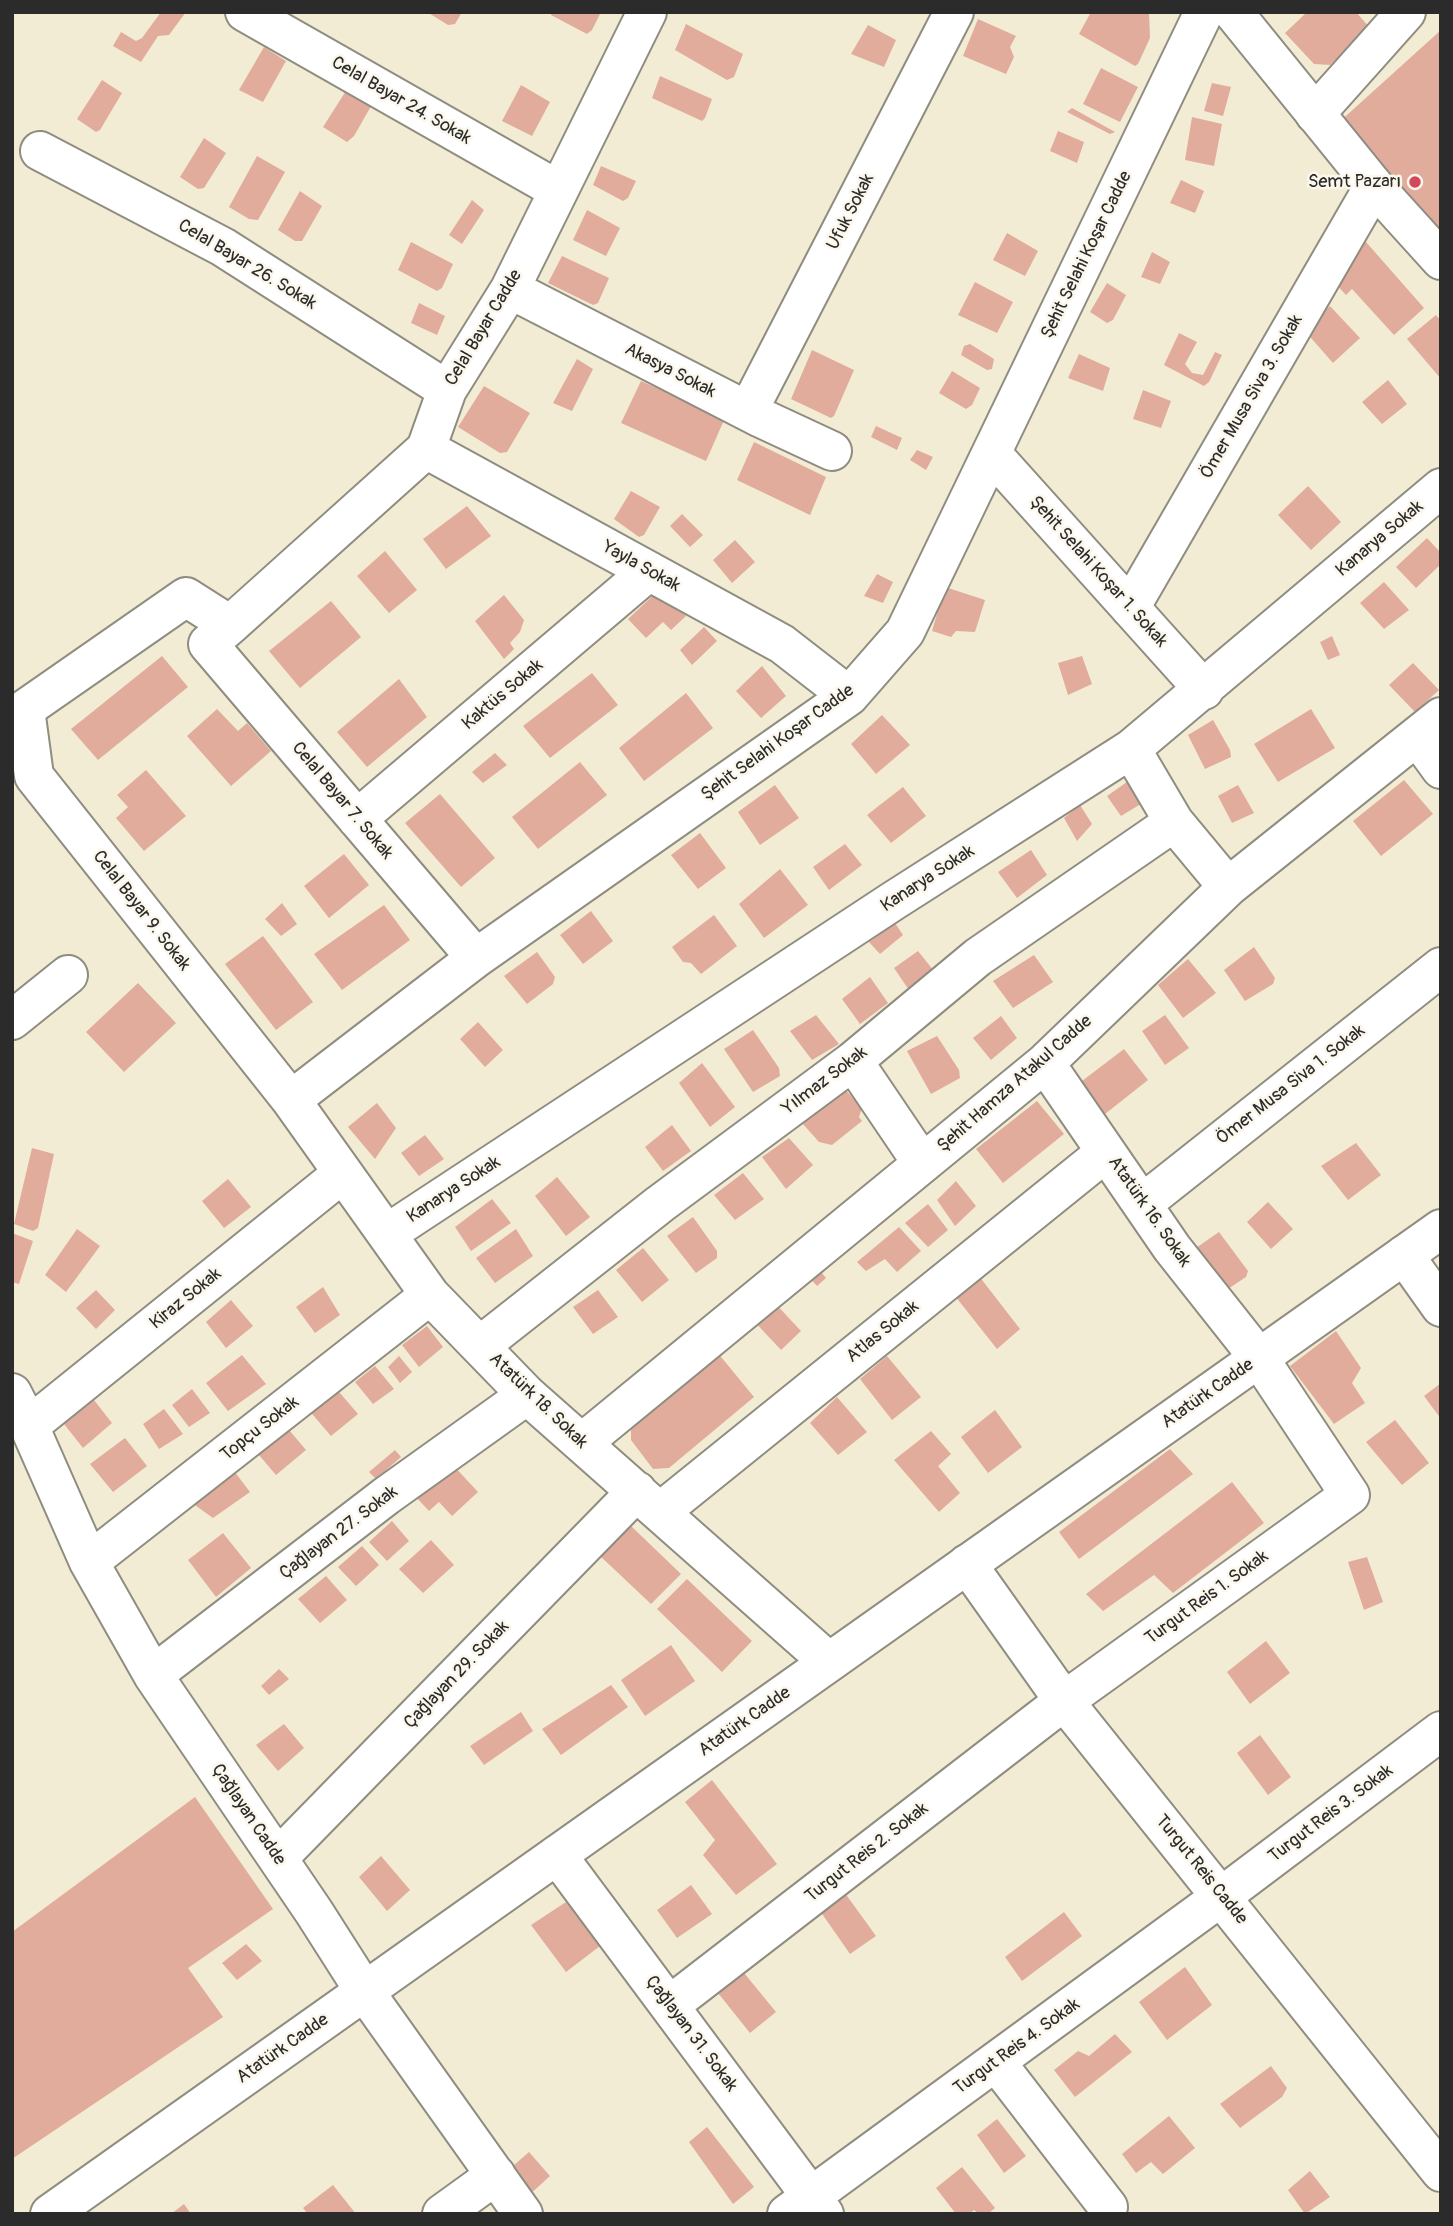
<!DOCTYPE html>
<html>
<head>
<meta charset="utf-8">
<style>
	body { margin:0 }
	#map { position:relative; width:1453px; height:2226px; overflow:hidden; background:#f3ecd5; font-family:Pangolin,sans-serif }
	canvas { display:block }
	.frame { position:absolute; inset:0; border:14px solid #2b2b2b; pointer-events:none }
</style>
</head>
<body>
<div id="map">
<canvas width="1453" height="2226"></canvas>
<div class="frame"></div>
</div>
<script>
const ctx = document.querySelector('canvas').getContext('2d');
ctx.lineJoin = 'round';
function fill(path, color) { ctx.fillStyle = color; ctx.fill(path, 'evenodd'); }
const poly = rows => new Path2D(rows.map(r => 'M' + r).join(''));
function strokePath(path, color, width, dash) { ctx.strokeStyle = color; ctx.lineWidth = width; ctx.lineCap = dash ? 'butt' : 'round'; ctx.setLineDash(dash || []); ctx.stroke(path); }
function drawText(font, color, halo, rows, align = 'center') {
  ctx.font = font + ' Pangolin,sans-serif'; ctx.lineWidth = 5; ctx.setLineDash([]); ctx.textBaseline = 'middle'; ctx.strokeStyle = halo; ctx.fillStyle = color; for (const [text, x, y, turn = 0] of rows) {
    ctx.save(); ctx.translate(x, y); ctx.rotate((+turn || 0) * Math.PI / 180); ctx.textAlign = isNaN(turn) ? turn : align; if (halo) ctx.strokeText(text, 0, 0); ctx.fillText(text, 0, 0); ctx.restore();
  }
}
fill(poly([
	[161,12,186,12,169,35,158,36,141,62,113,46,121,32,136,41,142,38],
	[427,12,462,12,455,24,448,25],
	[552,12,601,12,592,30,587,34,551,15],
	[1091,12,1149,12,1150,38,1138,64,1135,66,1079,34],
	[1307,12,1356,12,1370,28,1330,65,1314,64,1285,33],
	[978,19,1016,36,1010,47,1014,57,1006,74,963,56],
	[686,24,743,54,734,77,727,80,675,50],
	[868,25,896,40,884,67,851,54],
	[1441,30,1441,239,1337,124],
	[264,47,286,61,263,102,239,90],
	[1101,68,1138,87,1120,122,1083,104],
	[660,76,712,99,705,118,702,121,652,98],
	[102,80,122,93,100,130,96,132,77,119],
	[1212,83,1231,87,1223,116,1204,111],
	[521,85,550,102,532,136,502,121],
	[349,86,374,101,354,136,347,142,323,127],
	[1072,108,1115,132,1110,134,1067,112],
	[1192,117,1222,124,1214,166,1185,160],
	[1058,131,1084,142,1077,163,1050,151],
	[204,138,226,153,204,188,198,189,180,177],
	[257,156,285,172,258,220,249,219,229,207],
	[601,166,636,181,628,198,623,201,593,185],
	[1181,180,1204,191,1195,213,1170,203],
	[300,191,322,206,302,241,295,241,278,230],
	[472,200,484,210,462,244,449,235],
	[587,210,620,228,606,256,573,240],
	[1007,233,1038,251,1025,276,993,260],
	[411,242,453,264,442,288,437,291,398,270],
	[1350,242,1366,242,1424,308,1394,335,1352,289,1346,295,1332,280],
	[1152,252,1170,262,1160,284,1141,277],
	[562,256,609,278,598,303,593,305,548,283],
	[975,282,1013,302,997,333,958,315],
	[1107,283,1126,295,1113,320,1107,323,1090,312],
	[419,303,445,316,437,335,411,323],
	[1330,306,1360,338,1333,363,1304,330],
	[1436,315,1441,321,1441,379,1407,339],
	[1179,333,1197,342,1185,364,1192,373,1203,375,1215,352,1222,355,1209,382,1204,386,1164,365],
	[970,344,994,359,992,369,987,370,961,355,964,346],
	[812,350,854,370,834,416,831,418,791,399],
	[1079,354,1110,368,1103,391,1068,378],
	[577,359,593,369,572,411,553,403],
	[952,371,980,388,972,405,966,409,939,393],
	[1388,380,1407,404,1382,424,1362,402],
	[641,381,725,418,706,461,621,423],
	[484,386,530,413,507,452,500,453,458,427],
	[1143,390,1171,401,1161,428,1133,419],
	[876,426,902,438,897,450,871,437],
	[754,442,826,477,810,515,737,480],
	[917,450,933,457,926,470,910,460],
	[1308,486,1341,522,1311,550,1278,515],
	[631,491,660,507,644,535,639,537,614,519],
	[467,506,491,536,446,569,423,539],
	[682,514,703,535,690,547,670,526],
	[1427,538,1441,553,1441,564,1416,588,1396,567],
	[735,540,755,562,732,583,713,560],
	[385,551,417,590,389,613,357,576],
	[877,574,893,582,883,603,864,596],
	[1384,582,1409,610,1384,629,1360,603],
	[945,587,985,600,975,632,956,631,951,637,932,631],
	[661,588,686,616,671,630,663,622,646,638,628,619],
	[504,595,524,620,520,632,510,643,514,649,504,659,475,621],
	[331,601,361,637,300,688,269,651],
	[704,627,717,641,692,665,680,650],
	[1332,636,1340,655,1328,660,1320,642],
	[162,656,188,687,98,760,71,729],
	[1082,656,1092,684,1068,695,1058,663],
	[1413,663,1439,690,1415,712,1389,685],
	[762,666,786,696,761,718,736,691],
	[592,673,618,705,550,758,523,726],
	[399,679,427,717,367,767,337,732],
	[686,693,713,728,644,781,619,748],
	[217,709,238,731,247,723,271,751,231,786,187,736],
	[1311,709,1335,748,1278,782,1254,744],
	[882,715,910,745,876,774,851,744],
	[1213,720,1230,750,1231,757,1205,769,1188,735],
	[495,753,507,765,483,783,472,772],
	[580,762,607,795,538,849,512,817],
	[146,770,186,816,144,851,116,818,128,807,117,795],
	[1134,777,1149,799,1121,816,1107,796],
	[1404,780,1433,814,1381,856,1353,821],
	[775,785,799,818,760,845,738,812],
	[1238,785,1254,813,1232,823,1218,796],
	[903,787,926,816,891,843,867,815],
	[440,794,495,858,461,887,405,823],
	[1080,805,1092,824,1077,841,1064,818],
	[700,833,726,868,698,889,671,855],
	[845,844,862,865,829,890,813,867],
	[1031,850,1047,875,1017,898,998,872],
	[344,854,369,885,329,918,304,886],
	[780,869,808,905,764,938,739,904],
	[282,903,297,924,281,936,265,919],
	[384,905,410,940,342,990,314,954],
	[591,911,613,941,583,964,560,935],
	[714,915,737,946,701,974,691,963,683,962,672,947],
	[895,923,903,935,880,954,869,942],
	[263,936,313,1002,276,1030,225,964],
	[1254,947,1275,978,1273,984,1245,1001,1224,970],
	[918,951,934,971,909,990,894,968],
	[537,952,555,977,553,984,527,1004,504,976],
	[1034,955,1053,982,1013,1008,993,981],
	[1188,959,1216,993,1183,1018,1158,985],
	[870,977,888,1003,860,1024,842,999],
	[138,983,176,1023,124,1072,86,1032],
	[816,1015,839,1044,812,1060,790,1031],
	[1165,1015,1189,1048,1165,1065,1142,1031],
	[1001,1016,1017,1038,991,1060,973,1038],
	[478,1022,503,1050,485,1067,460,1039],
	[753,1030,779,1068,780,1076,753,1092,724,1049],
	[937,1036,959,1070,960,1078,931,1094,907,1051],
	[1124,1049,1148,1080,1105,1114,1082,1081],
	[702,1063,735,1107,710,1127,679,1083],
	[843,1087,862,1108,859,1117,862,1121,832,1145,819,1142,802,1123],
	[1037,1101,1064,1134,1003,1183,976,1149],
	[377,1103,396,1128,375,1159,348,1127],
	[672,1125,691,1151,663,1171,645,1147],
	[425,1135,444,1159,419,1176,401,1153],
	[789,1138,813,1165,786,1189,762,1157],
	[1356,1143,1381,1175,1348,1200,1321,1166],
	[32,1148,54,1154,38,1228,33,1231,14,1224],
	[743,1173,764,1199,735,1220,714,1195],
	[557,1177,590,1217,566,1236,535,1196],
	[228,1179,251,1207,224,1228,202,1201],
	[956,1181,976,1206,955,1226,937,1200],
	[492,1199,511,1223,471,1251,455,1227],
	[1268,1202,1293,1229,1271,1249,1247,1222],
	[928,1204,948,1230,928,1247,905,1223],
	[693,1217,717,1251,717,1258,696,1273,667,1236],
	[899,1227,921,1251,897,1272,885,1259,866,1271,857,1262],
	[77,1229,100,1246,66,1292,45,1275],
	[516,1229,533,1256,495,1283,476,1258],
	[1219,1232,1248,1271,1246,1277,1222,1293,1193,1250],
	[12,1233,33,1241,19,1284,12,1282],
	[643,1248,669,1280,642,1302,616,1270],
	[818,1268,826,1278,817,1286,809,1277],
	[979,1276,1020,1329,997,1349,955,1296],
	[323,1287,340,1315,315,1333,296,1307],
	[96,1290,115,1310,96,1329,76,1308],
	[598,1290,618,1317,593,1334,573,1307],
	[231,1300,253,1326,226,1348,206,1322],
	[772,1300,801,1331,781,1350,752,1319],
	[427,1326,443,1347,419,1367,402,1345],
	[1336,1331,1361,1368,1352,1383,1365,1403,1334,1424,1290,1366],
	[717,1352,754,1397,669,1468,653,1469,631,1440,631,1425],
	[242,1355,266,1384,228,1411,206,1383],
	[399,1356,412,1372,400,1383,388,1367],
	[887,1356,921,1397,892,1420,860,1379],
	[375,1366,394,1389,373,1404,355,1382],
	[1441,1383,1441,1419,1424,1396],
	[334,1386,358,1414,331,1436,307,1408],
	[192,1389,210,1413,189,1427,172,1405],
	[837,1397,867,1432,838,1455,810,1423],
	[94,1400,112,1423,83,1448,64,1424],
	[164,1409,183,1434,159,1449,143,1424],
	[995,1410,1022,1447,988,1473,961,1437],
	[1395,1420,1429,1463,1402,1485,1366,1442],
	[284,1424,306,1450,276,1475,253,1448],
	[931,1431,951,1454,938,1466,960,1493,939,1512,894,1460],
	[125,1438,147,1466,113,1492,90,1464],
	[1170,1449,1193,1474,1079,1559,1059,1532],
	[395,1450,401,1457,376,1479,369,1472],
	[451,1463,478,1492,452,1516,439,1502,429,1511,415,1496],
	[234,1471,250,1492,213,1518,192,1503],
	[1232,1482,1264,1523,1173,1593,1154,1575,1103,1611,1086,1594],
	[392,1521,409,1541,387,1561,369,1542],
	[629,1524,681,1574,651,1604,598,1554],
	[223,1533,251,1568,216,1597,188,1560],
	[431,1540,454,1565,423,1593,399,1569],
	[362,1546,379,1565,356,1586,338,1567],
	[1367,1557,1383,1602,1364,1610,1348,1562],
	[326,1576,347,1600,320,1623,298,1599],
	[687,1579,752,1641,722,1672,657,1609],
	[1266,1641,1290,1673,1250,1704,1227,1672],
	[671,1645,695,1681,645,1716,621,1680],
	[279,1669,289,1679,269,1695,261,1686],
	[611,1685,628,1707,561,1755,542,1729],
	[521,1712,533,1731,484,1765,470,1746],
	[284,1724,304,1748,278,1771,256,1745],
	[1260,1735,1291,1777,1268,1795,1237,1753],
	[712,1780,777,1864,736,1895,703,1855,715,1840,685,1802],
	[195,1797,273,1909,188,1968,223,2017,12,2159,12,1932],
	[381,1856,410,1890,387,1911,359,1877],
	[691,1885,712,1914,677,1938,657,1910],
	[842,1889,876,1936,850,1954,818,1908],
	[566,1902,600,1946,566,1972,531,1925],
	[1064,1912,1082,1936,1022,1981,1005,1957],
	[246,1944,262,1961,237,1980,222,1963],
	[1185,1967,1212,2005,1167,2040,1139,2002],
	[740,1968,776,2012,750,2033,714,1988],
	[1115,2034,1132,2052,1075,2097,1054,2070,1078,2051,1089,2056],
	[1271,2066,1287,2088,1282,2097,1240,2128,1220,2104],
	[1169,2116,1195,2148,1163,2174,1151,2162,1136,2173,1122,2154],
	[997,2119,1026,2156,1004,2173,977,2135],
	[707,2127,754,2187,733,2204,689,2142],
	[529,2152,550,2176,527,2197,506,2172],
	[962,2167,995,2208,989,2213,979,2214,974,2210,969,2214,956,2214,936,2188],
	[1310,2171,1330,2197,1305,2214,1288,2190],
	[333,2185,356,2214,308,2214,303,2208],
	[184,2204,191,2214,171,2214]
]), '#e1ac9b');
const minor = poly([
	[245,12,558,190],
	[647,12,510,289,447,390,426,449,230,625,186,597,25,709,34,776,291,1100,430,1295,527,1395,829,1662],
	[1315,114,1406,12],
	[40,151,223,247,447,390],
	[510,289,761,418,832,451],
	[748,411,954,12],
	[426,449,782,644,849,696],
	[992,454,1204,690],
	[1130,608,1374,186],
	[230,625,208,644,476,958],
	[1417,736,1441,769],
	[1131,749,1174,822,1228,887],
	[357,819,649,571],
	[12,1020,68,975],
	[853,1061,922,1163],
	[291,1100,476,958,849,696,905,632,1204,12],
	[1142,1204,1441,967],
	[388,1233,893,901,1131,749,1441,488],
	[1404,1255,1441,1307],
	[481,1345,660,1204,853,1061,978,957,1174,822],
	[12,1393,29,1426,89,1562,153,1675,314,1912,365,1992,523,2214],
	[12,1410,29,1426,343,1173],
	[582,1443,1045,1063,1228,887,1441,717],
	[660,1512,1106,1152],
	[89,1562,430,1295],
	[967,1564,1064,1701,1441,2172],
	[153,1675,386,1496,527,1395],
	[557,1855,824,2214],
	[278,1858,637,1491],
	[670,2005,1064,1701,1350,1495,1259,1358,1172,1248,1045,1063],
	[996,2062,1108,2207],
	[442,2214,496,2175],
	[787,2214,1222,1896,1441,1731]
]);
const major = poly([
	[1233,12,1374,186,1441,260],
	[50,2214,1441,1229]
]);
strokePath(minor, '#8f8c80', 42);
strokePath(major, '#8f8c80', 42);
strokePath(minor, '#fff', 38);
strokePath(major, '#fff', 38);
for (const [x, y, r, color] of [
	[1415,182,7,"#d1495b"]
]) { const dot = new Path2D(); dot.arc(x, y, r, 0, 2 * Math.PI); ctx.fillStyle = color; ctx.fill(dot); strokePath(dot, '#fbf7ec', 2.5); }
drawText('18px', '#2b2b2b', '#fbf7ec', [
	["Celal Bayar 24. Sokak",401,101,30],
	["Ufuk Sokak",851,212,-63],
	["Şehit Selahi Koşar Cadde",1087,255,-64],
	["Celal Bayar 26. Sokak",247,265,31],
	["Celal Bayar Cadde",484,328,-59],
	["Akasya Sokak",670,371,27],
	["Ömer Musa Siva 3. Sokak",1252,397,-60],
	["Kanarya Sokak",1380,539,-40],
	["Yayla Sokak",641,567,29],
	["Şehit Selahi Koşar 1. Sokak",1098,572,48],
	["Kaktüs Sokak",503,695,-40],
	["Şehit Selahi Koşar Cadde",778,743,-36],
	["Celal Bayar 7. Sokak",342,801,50],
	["Kanarya Sokak",928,879,-33],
	["Celal Bayar 9. Sokak",141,911,52],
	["Yılmaz Sokak",825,1081,-37],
	["Şehit Hamza Atakul Cadde",1015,1084,-41],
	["Ömer Musa Siva 1. Sokak",1291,1085,-38],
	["Kanarya Sokak",454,1190,-33],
	["Atatürk 16. Sokak",1149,1212,55],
	["Kiraz Sokak",186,1299,-39],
	["Atlas Sokak",883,1332,-39],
	["Atatürk Cadde",1208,1394,-35],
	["Atatürk 18. Sokak",538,1401,44],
	["Topçu Sokak",260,1429,-38],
	["Çağlayan 27. Sokak",339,1533,-37],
	["Turgut Reis 1. Sokak",1207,1598,-36],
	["Çağlayan 29. Sokak",457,1675,-46],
	["Atatürk Cadde",745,1722,-35],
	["Turgut Reis 3. Sokak",1331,1814,-37],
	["Çağlayan Cadde",248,1815,56],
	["Turgut Reis 2. Sokak",867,1853,-38],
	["Turgut Reis Cadde",1201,1870,51],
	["Çağlayan 31. Sokak",691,2034,53],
	["Turgut Reis 4. Sokak",1017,2047,-36],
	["Atatürk Cadde",283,2049,-35]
]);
drawText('18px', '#2b2b2b', '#fbf7ec', [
	["Semt Pazarı",1401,182]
], 'right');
</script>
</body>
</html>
